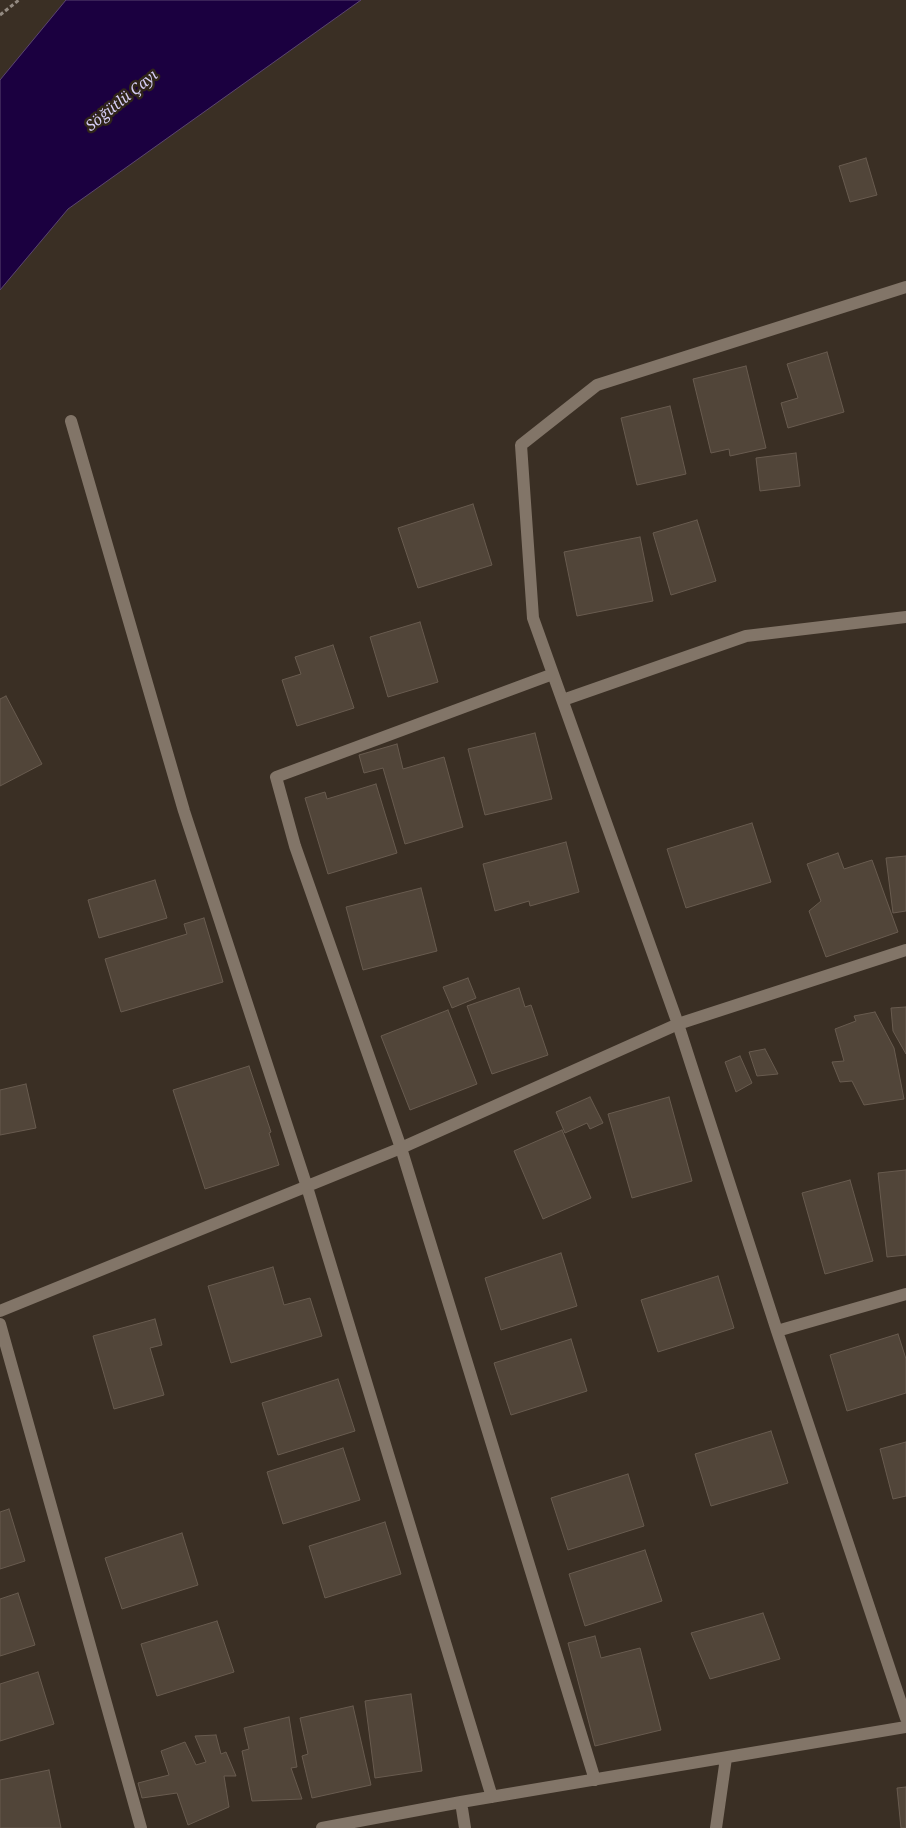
<!DOCTYPE html>
<html>
<head>
<meta charset="utf-8">
<style>
	body { margin:0 }
	canvas { display:block; background:#3a2f24 }
</style>
</head>
<body>
<canvas width="906" height="1828"></canvas>
<script>
const ctx = document.querySelector('canvas').getContext('2d');
ctx.lineJoin = 'round';
function fill(path, color) { ctx.fillStyle = color; ctx.fill(path, 'evenodd'); }
const poly = rows => new Path2D(rows.map(r => 'M' + r).join(''));
function strokePath(path, color, width, dash) { ctx.strokeStyle = color; ctx.lineWidth = width; ctx.lineCap = dash ? 'butt' : 'round'; ctx.setLineDash(dash || []); ctx.stroke(path); }
function drawText(font, color, halo, rows, align = 'center') {
  ctx.font = font + ' "Noto Serif",serif'; ctx.lineWidth = 5; ctx.setLineDash([]); ctx.textBaseline = 'middle'; ctx.strokeStyle = halo; ctx.fillStyle = color; for (const [text, x, y, turn = 0] of rows) {
    ctx.save(); ctx.translate(x, y); ctx.rotate((+turn || 0) * Math.PI / 180); ctx.textAlign = isNaN(turn) ? turn : align; if (halo) ctx.strokeText(text, 0, 0); ctx.fillText(text, 0, 0); ctx.restore();
  }
}
const water = poly([
	[66,0,361,0,68,209,0,290,0,80,66,0]
]);
fill(water, '#1b0040');
strokePath(water, '#5b4570', 1);
const building = poly([
	[866,158,877,195,850,202,839,166,866,158],
	[827,352,844,412,788,428,781,403,798,398,787,364,827,352],
	[746,366,766,448,730,456,729,449,711,453,693,379,746,366],
	[670,406,686,474,637,485,621,418,670,406],
	[796,453,800,486,760,491,756,458,796,453],
	[473,504,492,565,418,588,398,528,473,504],
	[697,520,716,581,671,595,653,533,697,520],
	[640,537,653,601,577,616,564,552,640,537],
	[420,622,438,682,388,697,370,637,420,622],
	[333,645,354,708,297,726,282,680,301,674,295,657,333,645],
	[6,696,42,764,0,786,0,699,6,696],
	[535,733,552,799,485,815,468,749,535,733],
	[397,744,403,769,444,757,463,827,405,844,383,768,364,773,359,755,397,744],
	[376,784,397,853,328,874,305,798,325,792,327,799,376,784],
	[752,823,771,882,686,908,667,849,752,823],
	[566,842,579,892,530,906,529,901,495,911,483,864,566,842],
	[838,853,844,869,872,860,898,932,826,957,809,911,821,901,807,864,838,853],
	[906,856,906,911,893,913,886,858,906,856],
	[155,880,167,918,99,938,88,900,155,880],
	[421,888,437,951,363,970,346,907,421,888],
	[204,918,223,982,121,1012,105,959,187,934,184,924,204,918],
	[468,978,476,998,452,1008,443,987,468,978],
	[519,988,525,1007,531,1005,548,1055,492,1074,467,1006,519,988],
	[906,1007,906,1054,893,1031,891,1008,906,1007],
	[448,1010,477,1084,410,1110,381,1036,448,1010],
	[875,1012,894,1048,904,1099,864,1105,852,1081,840,1082,832,1062,844,1061,835,1029,856,1021,854,1016,875,1012],
	[765,1049,778,1074,757,1076,749,1052,765,1049],
	[740,1056,752,1083,736,1092,725,1062,740,1056],
	[249,1066,271,1132,269,1133,279,1165,205,1189,173,1090,249,1066],
	[26,1084,36,1128,0,1135,0,1090,26,1084],
	[590,1097,603,1123,590,1129,587,1123,565,1133,556,1112,590,1097],
	[669,1097,692,1181,632,1198,608,1114,669,1097],
	[562,1130,591,1198,543,1219,514,1151,562,1130],
	[906,1170,906,1255,887,1257,878,1173,906,1170],
	[850,1180,873,1261,825,1274,802,1193,850,1180],
	[561,1253,577,1306,501,1330,485,1278,561,1253],
	[273,1267,284,1305,310,1298,322,1336,231,1363,208,1286,273,1267],
	[718,1276,734,1328,658,1352,641,1300,718,1276],
	[155,1319,162,1345,150,1348,164,1395,114,1409,93,1336,155,1319],
	[898,1334,906,1359,906,1393,847,1411,830,1355,898,1334],
	[571,1339,587,1391,511,1415,494,1363,571,1339],
	[338,1379,355,1431,278,1455,262,1403,338,1379],
	[771,1431,788,1483,711,1506,695,1454,771,1431],
	[906,1442,906,1496,893,1499,880,1449,906,1442],
	[343,1448,360,1500,283,1524,267,1472,343,1448],
	[628,1474,644,1526,568,1550,551,1498,628,1474],
	[9,1509,25,1561,0,1569,0,1512,9,1509],
	[385,1522,401,1574,325,1598,309,1546,385,1522],
	[182,1533,198,1585,122,1609,105,1558,182,1533],
	[645,1550,662,1601,585,1626,569,1574,645,1550],
	[18,1593,35,1645,0,1656,0,1599,18,1593],
	[763,1613,780,1659,710,1679,691,1633,763,1613],
	[217,1621,234,1672,157,1696,141,1644,217,1621],
	[595,1636,601,1658,640,1648,661,1730,595,1746,568,1643,595,1636],
	[38,1672,54,1724,0,1741,0,1684,38,1672],
	[411,1694,422,1771,375,1778,365,1701,411,1694],
	[353,1706,371,1785,312,1798,302,1756,308,1754,300,1718,353,1706],
	[289,1717,297,1767,291,1768,302,1799,252,1801,242,1751,249,1749,244,1728,289,1717],
	[216,1735,221,1754,226,1752,236,1776,224,1776,229,1807,188,1825,177,1793,142,1798,138,1783,169,1775,161,1751,185,1742,196,1765,206,1762,195,1736,216,1735],
	[49,1770,61,1828,0,1828,0,1780,49,1770],
	[906,1787,906,1828,901,1828,897,1788,906,1787]
]);
fill(building, '#514539');
strokePath(building, '#685b4f', 1);
strokePath(poly([
	[0,15,19,0]
]), '#938a81', 3, [4, 2.5]);
strokePath(poly([
	[906,287,597,385,521,445,533,618,678,1024,777,1331,906,1718],
	[71,421,184,811,307,1187,492,1797],
	[553,674,276,777,295,846,401,1148,595,1780],
	[563,700,746,636,906,617],
	[0,1311,401,1148,678,1024,906,950],
	[0,1324,141,1828],
	[777,1331,906,1294],
	[461,1802,465,1828],
	[322,1828,461,1802,906,1727],
	[716,1828,726,1758]
]), '#827568', 12);
drawText('italic 15px', '#d6cef6', '#30251a', [
	["Söğütlü Çayı",122,101,-39]
]);
</script>
</body>
</html>
